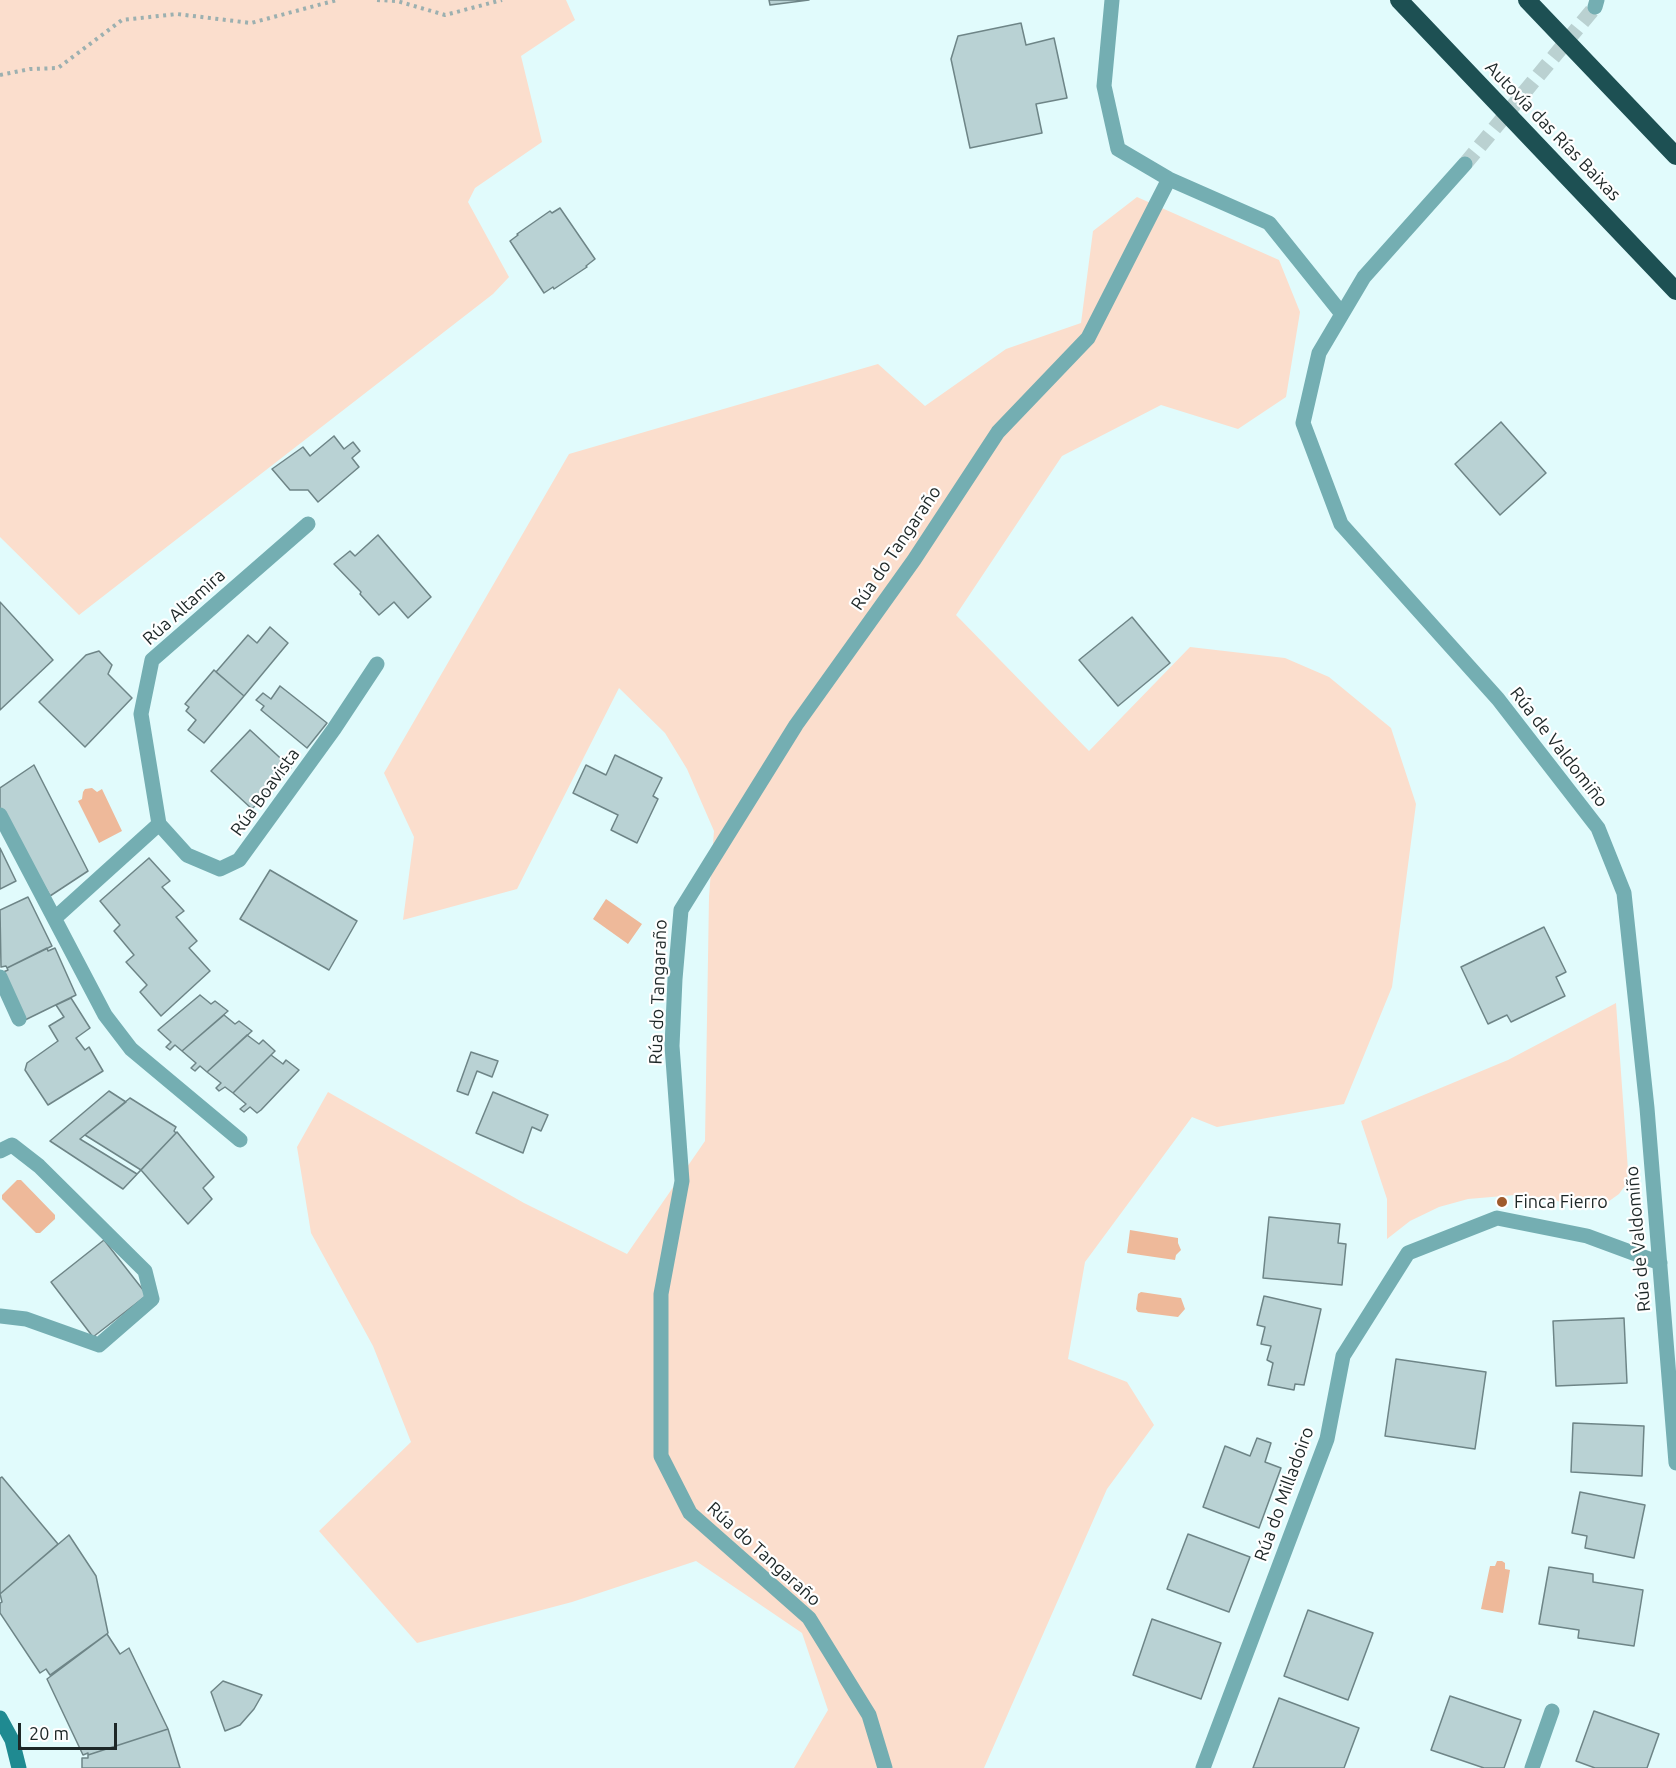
<!DOCTYPE html>
<html>
<head>
<meta charset="utf-8">
<style>
	body { margin:0 }
	#map { position:relative; width:1676px; height:1768px; overflow:hidden; background:#e1fbfc; font-family:Ubuntu,sans-serif }
	canvas { display:block }
	.scale { position:absolute; left:18px; top:1723px; width:99px; height:27px; box-sizing:border-box; border:3px solid #1d2727; border-top:0; padding-left:8px; font-size:18px; line-height:21px; white-space:nowrap; color:#1d2727; -webkit-text-stroke:4px #fff; paint-order:stroke }
</style>
</head>
<body>
<div id="map">
<canvas width="1676" height="1768"></canvas>
<div class="scale">20 m</div>
</div>
<script>
const ctx = document.querySelector('canvas').getContext('2d');
ctx.lineJoin = 'round';
function fill(path, color) { ctx.fillStyle = color; ctx.fill(path, 'evenodd'); }
const poly = rows => new Path2D(rows.map(r => 'M' + r).join(''));
function strokePath(path, color, width, dash) { ctx.strokeStyle = color; ctx.lineWidth = width; ctx.lineCap = dash ? 'butt' : 'round'; ctx.setLineDash(dash || []); ctx.stroke(path); }
function drawText(font, color, halo, rows, align = 'center') {
  ctx.font = font + ' Ubuntu,sans-serif'; ctx.lineWidth = 4.5; ctx.setLineDash([]); ctx.textBaseline = 'middle'; ctx.strokeStyle = halo; ctx.fillStyle = color; for (const [text, x, y, turn = 0] of rows) {
    ctx.save(); ctx.translate(x, y); ctx.rotate((+turn || 0) * Math.PI / 180); ctx.textAlign = isNaN(turn) ? turn : align; if (halo) ctx.strokeText(text, 0, 0); ctx.fillText(text, 0, 0); ctx.restore();
  }
}
fill(poly([
	[0,0,566,0,575,20,521,56,542,142,475,188,468,202,509,277,493,294,79,615,0,537],
	[1137,197,1279,260,1300,312,1286,397,1238,429,1161,405,1062,456,956,615,1089,751,1190,647,1285,658,1329,677,1391,728,1416,804,1392,987,1344,1104,1217,1127,1192,1117,1085,1262,1068,1359,1127,1382,1154,1425,1107,1489,984,1768,794,1768,828,1710,802,1633,696,1561,572,1602,417,1643,319,1531,411,1442,373,1346,311,1233,297,1147,328,1092,524,1203,627,1254,705,1141,709,897,714,831,687,769,665,733,619,688,517,889,403,920,414,837,384,773,569,454,878,364,925,406,1006,349,1081,323,1093,231],
	[1616,1003,1628,1170,1627,1183,1619,1194,1605,1204,1591,1208,1571,1205,1547,1198,1515,1195,1468,1199,1439,1207,1410,1221,1387,1239,1387,1199,1361,1121,1508,1060]
]), '#fbdecd');
fill(poly([
	[92,788,97,792,102,789,122,831,99,843,78,801,82,799,83,792,85,789],
	[606,899,642,924,628,944,593,919],
	[17,1180,21,1180,55,1215,55,1219,40,1233,36,1233,2,1199,2,1195],
	[1130,1230,1178,1238,1178,1243,1181,1250,1176,1255,1175,1260,1127,1253],
	[1141,1292,1181,1298,1185,1309,1178,1317,1138,1312,1136,1309,1138,1294],
	[1497,1561,1502,1561,1505,1563,1505,1569,1510,1570,1503,1613,1481,1609,1490,1566,1495,1566]
]), '#eeb99a');
const building = poly([
	[769,0,809,0,770,5,769,0],
	[1021,23,1026,45,1054,38,1067,98,1036,104,1042,133,970,148,951,59,958,36,1021,23],
	[560,208,595,259,586,266,587,267,554,289,553,287,544,293,510,241,518,235,517,234,550,211,552,213,560,208],
	[1501,422,1546,473,1500,515,1455,464,1501,422],
	[334,436,344,449,353,442,360,451,352,458,359,467,318,502,308,490,290,490,272,469,303,447,310,456,334,436],
	[378,535,431,597,408,618,394,602,379,615,360,594,361,592,334,564,350,551,355,556,378,535],
	[0,602,53,660,0,710,0,602],
	[1132,617,1170,663,1118,706,1079,660,1132,617],
	[270,627,288,643,244,696,216,672,248,635,257,643,270,627],
	[99,651,112,665,108,674,132,698,85,747,39,702,86,655,99,651],
	[214,670,244,696,204,743,188,730,196,720,186,711,189,707,185,704,214,670],
	[280,686,327,723,307,748,261,710,264,706,256,700,263,693,271,699,280,686],
	[250,730,291,768,252,809,211,771,250,730],
	[615,755,662,778,653,796,658,799,637,843,611,830,618,815,573,793,586,765,606,775,615,755],
	[34,765,88,871,50,896,0,810,0,788,34,765],
	[0,848,16,881,0,889,0,848],
	[149,858,170,881,162,887,184,911,176,917,197,941,189,948,210,971,161,1016,140,992,147,985,126,962,134,955,114,931,120,925,100,901,149,858],
	[270,870,357,921,329,970,240,919,270,870],
	[28,897,52,946,7,968,6,966,1,967,0,910,28,897],
	[1544,927,1566,972,1556,977,1565,996,1511,1022,1507,1015,1488,1024,1461,967,1544,927],
	[47,948,48,951,55,948,76,995,25,1020,1,973,8,970,7,968,47,948],
	[200,995,211,1004,215,1001,228,1011,182,1051,175,1045,170,1050,166,1047,171,1042,158,1030,200,995],
	[71,998,90,1028,76,1038,85,1050,89,1047,103,1071,48,1105,25,1070,27,1063,58,1041,49,1026,64,1017,56,1005,71,998],
	[224,1015,235,1024,239,1021,252,1031,207,1072,200,1066,195,1071,191,1068,196,1063,182,1051,224,1015],
	[247,1035,259,1044,263,1040,275,1051,233,1093,225,1087,219,1091,216,1088,221,1083,207,1072,247,1035],
	[471,1052,498,1061,492,1077,477,1071,468,1095,457,1091,471,1052],
	[271,1055,283,1064,286,1060,299,1070,261,1110,257,1113,250,1107,244,1112,240,1109,246,1104,233,1093,271,1055],
	[109,1091,126,1102,85,1135,141,1170,123,1189,50,1141,109,1091],
	[493,1092,548,1115,541,1131,532,1127,523,1153,476,1133,493,1092],
	[130,1098,176,1127,174,1131,176,1133,137,1174,80,1139,130,1098],
	[177,1132,214,1177,203,1188,212,1199,188,1224,141,1170,177,1132],
	[1269,1217,1340,1224,1338,1243,1346,1244,1342,1285,1263,1278,1269,1217],
	[104,1240,147,1295,93,1337,51,1282,104,1240],
	[1264,1296,1321,1309,1304,1385,1295,1384,1294,1390,1268,1385,1273,1363,1267,1360,1271,1346,1261,1344,1265,1327,1257,1325,1264,1296],
	[1624,1318,1627,1383,1556,1386,1553,1321,1624,1318],
	[1396,1359,1486,1372,1475,1449,1385,1436,1396,1359],
	[1573,1423,1644,1426,1642,1476,1571,1472,1573,1423],
	[1257,1438,1271,1443,1265,1462,1281,1468,1259,1528,1203,1507,1225,1446,1250,1456,1257,1438],
	[2,1477,58,1544,0,1594,0,1478,2,1477],
	[1580,1492,1645,1505,1634,1558,1585,1548,1587,1536,1572,1533,1580,1492],
	[1188,1534,1250,1557,1229,1612,1167,1589,1188,1534],
	[69,1535,96,1576,108,1633,50,1675,46,1669,40,1673,0,1613,0,1603,2,1602,0,1594,69,1535],
	[1549,1567,1593,1574,1593,1582,1643,1590,1634,1646,1578,1638,1579,1630,1539,1624,1549,1567],
	[1308,1610,1373,1633,1348,1700,1284,1676,1308,1610],
	[1152,1619,1221,1643,1201,1699,1133,1675,1152,1619],
	[107,1634,120,1654,129,1648,168,1729,88,1755,88,1753,83,1755,47,1679,107,1634],
	[223,1681,262,1695,254,1709,240,1725,225,1731,211,1692,223,1681],
	[1450,1696,1521,1720,1504,1768,1484,1768,1431,1750,1450,1696],
	[1279,1698,1359,1728,1344,1768,1253,1768,1279,1698],
	[1594,1711,1659,1734,1647,1768,1595,1768,1576,1761,1594,1711],
	[168,1729,180,1768,82,1768,82,1758,88,1758,88,1755,168,1729]
]);
fill(building, '#b9d2d4');
strokePath(building, '#6e8587', 1.5);
strokePath(poly([
	[1465,164,1595,7]
]), '#bad1d1', 15, [15, 8]);
strokePath(poly([
	[377,0,397,1,445,15,502,0],
	[0,75,30,69,58,68,122,20,177,14,251,23,337,0]
]), '#9cb0b0', 4, [3, 4.5]);
strokePath(poly([
	[1112,0,1104,86,1118,149,1169,179,1269,223,1342,314],
	[1595,7,1597,0],
	[1465,164,1364,277,1319,353,1303,423,1341,524,1498,699,1598,828,1624,893,1647,1108,1676,1463],
	[0,815,105,1015,131,1049,240,1140],
	[159,824,187,855,220,869,239,860,334,729,377,664],
	[55,918,159,824,141,714,152,660,308,524],
	[0,977,19,1019],
	[0,1151,12,1145,39,1166,145,1271,152,1299,99,1345,26,1319,0,1316],
	[885,1768,869,1715,809,1618,690,1513,661,1456,661,1294,682,1181,672,1046,675,979,681,910,796,725,914,560,998,432,1088,338,1169,179],
	[1203,1768,1327,1439,1343,1356,1408,1253,1497,1218,1587,1236,1660,1263],
	[1532,1768,1552,1711]
]), '#74aeb2', 15);
strokePath(poly([
	[0,1718,12,1740,19,1768]
]), '#1f8a91', 15);
strokePath(poly([
	[1399,0,1676,291],
	[1527,0,1676,156]
]), '#1d5053', 18);
for (const [x, y, r, color] of [
	[1502,1202,6,"#9f5b2d"]
]) { const dot = new Path2D(); dot.arc(x, y, r, 0, 2 * Math.PI); ctx.fillStyle = color; ctx.fill(dot); strokePath(dot, '#fff', 2); }
drawText('18px', '#1d2727', '#fff', [
	["Autovía das Rías Baixas",1553,131,46],
	["Rúa do Tangaraño",896,548,-56],
	["Rúa Altamira",184,607,-42],
	["Rúa de Valdomiño",1559,747,52],
	["Rúa Boavista",265,792,-54],
	["Rúa do Tangaraño",658,992,-88],
	["Rúa de Valdomiño",1638,1239,-95],
	["Rúa do Milladoiro",1284,1494,-70],
	["Rúa do Tangaraño",764,1554,42]
]);
drawText('18px', '#1d2727', '#fff', [
	["Finca Fierro",1514,1202]
], 'left');
</script>
</body>
</html>
